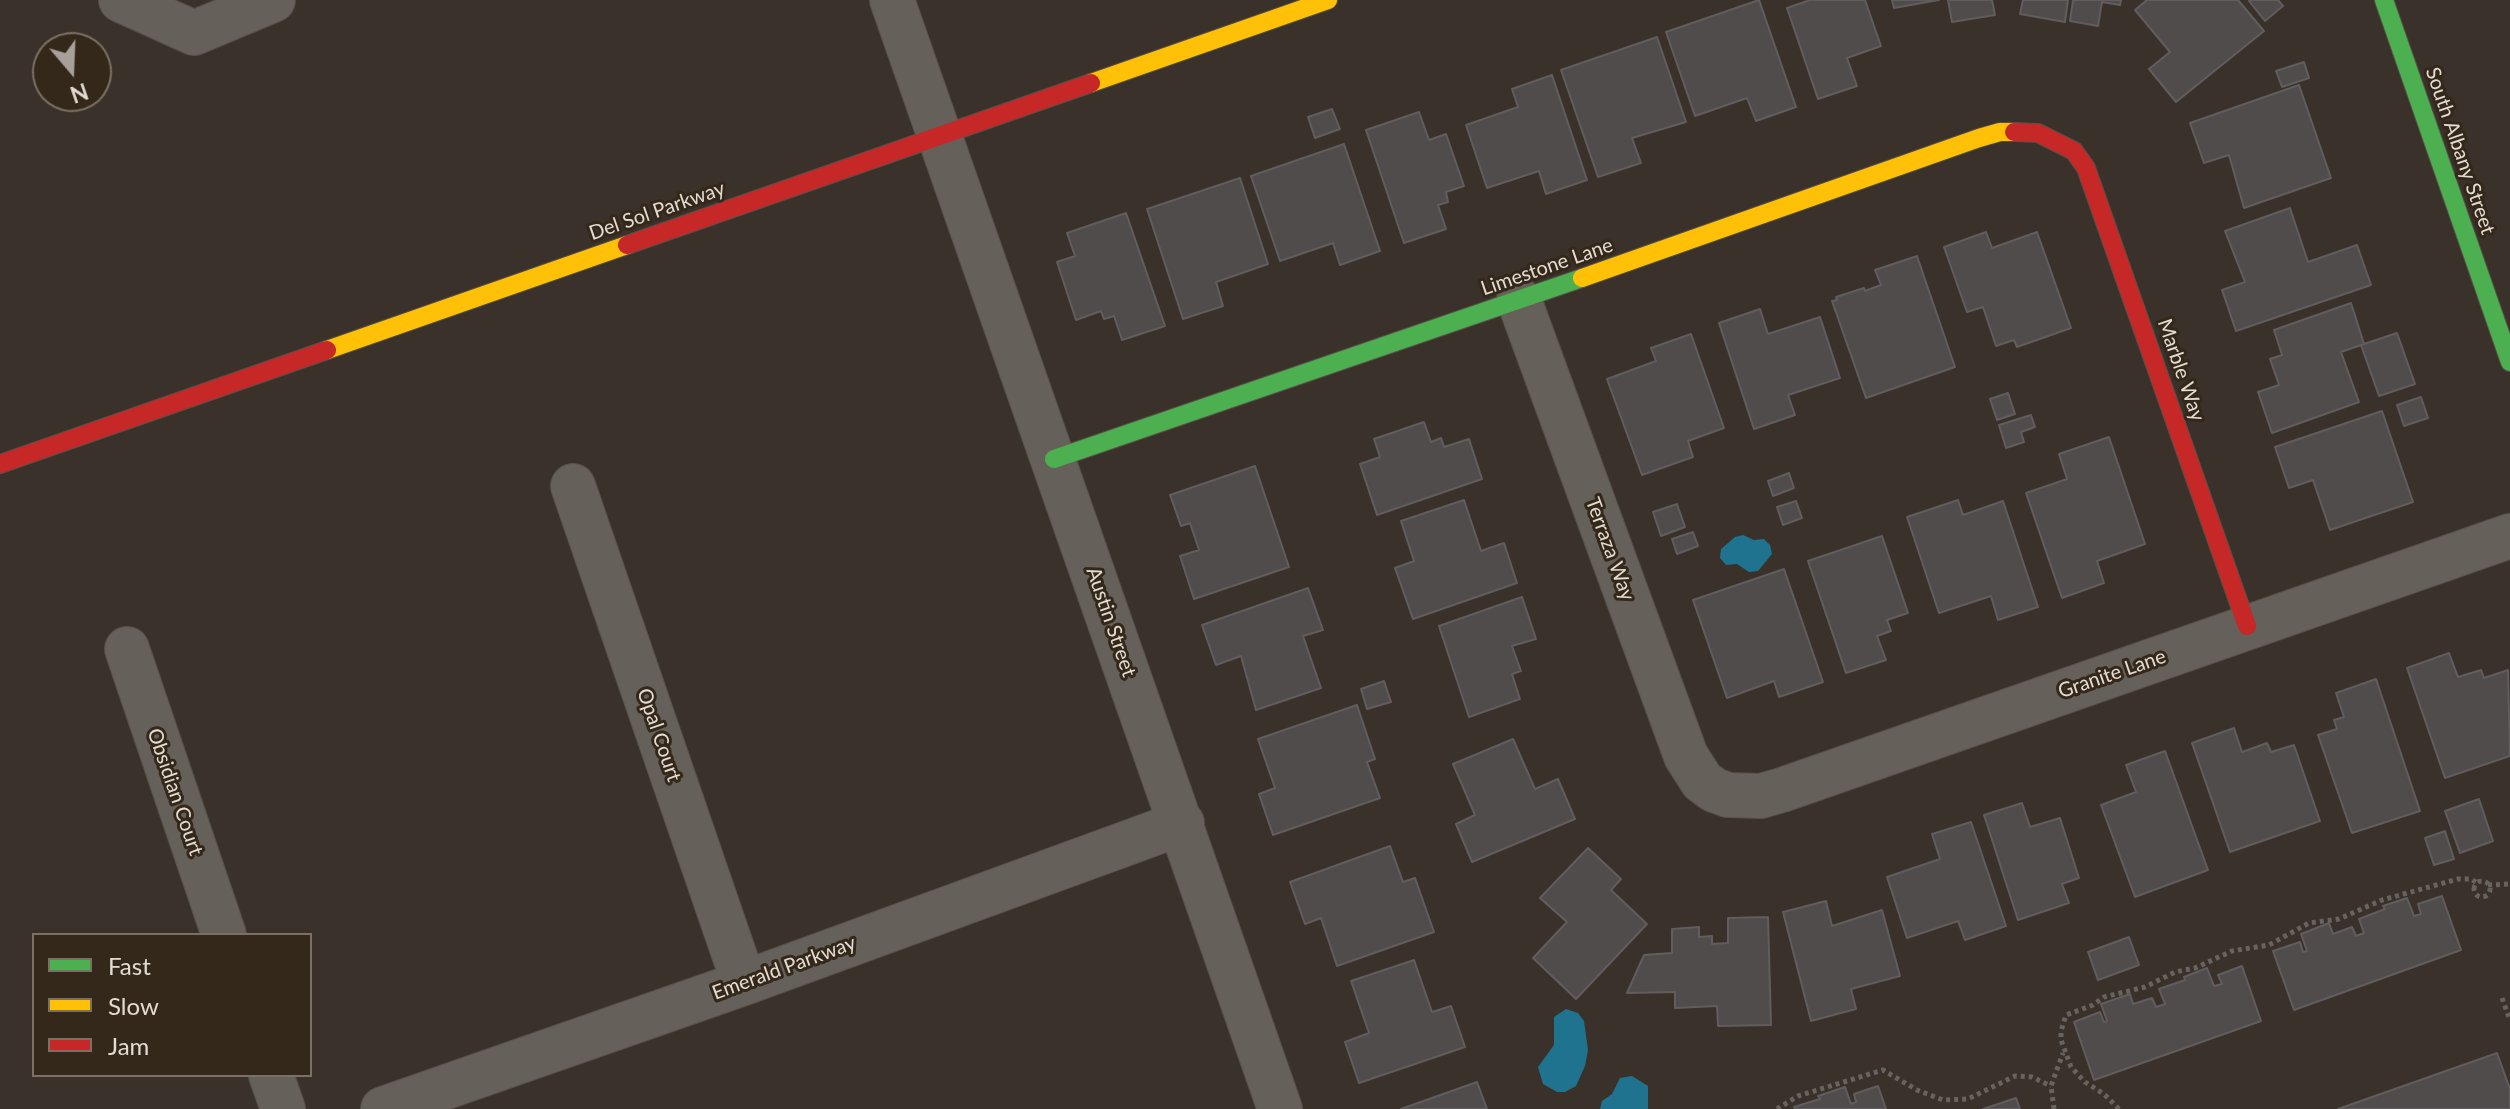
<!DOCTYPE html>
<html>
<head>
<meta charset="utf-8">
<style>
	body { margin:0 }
	#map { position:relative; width:2510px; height:1109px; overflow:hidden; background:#39312a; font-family:Lato,sans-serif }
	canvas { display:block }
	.legend { position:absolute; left:32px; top:933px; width:280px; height:144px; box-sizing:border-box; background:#34281a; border:2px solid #7a7064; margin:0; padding:10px 14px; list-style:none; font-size:24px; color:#e4dcd3 }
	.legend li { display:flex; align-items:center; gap:16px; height:40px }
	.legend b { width:40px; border:2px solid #7a7064 }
	.north { position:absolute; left:32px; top:32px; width:80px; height:80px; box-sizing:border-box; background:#34281a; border:2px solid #7a7064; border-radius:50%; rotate:161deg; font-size:22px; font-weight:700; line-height:32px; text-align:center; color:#e4dcd3 }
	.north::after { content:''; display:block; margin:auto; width:28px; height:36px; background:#a8a098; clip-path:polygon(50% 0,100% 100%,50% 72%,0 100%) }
</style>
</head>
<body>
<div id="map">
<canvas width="2510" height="1109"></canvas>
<ul class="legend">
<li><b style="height:10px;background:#4caf50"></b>Fast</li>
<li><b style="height:10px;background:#ffc107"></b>Slow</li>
<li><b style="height:10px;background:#c62828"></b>Jam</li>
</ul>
<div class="north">N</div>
</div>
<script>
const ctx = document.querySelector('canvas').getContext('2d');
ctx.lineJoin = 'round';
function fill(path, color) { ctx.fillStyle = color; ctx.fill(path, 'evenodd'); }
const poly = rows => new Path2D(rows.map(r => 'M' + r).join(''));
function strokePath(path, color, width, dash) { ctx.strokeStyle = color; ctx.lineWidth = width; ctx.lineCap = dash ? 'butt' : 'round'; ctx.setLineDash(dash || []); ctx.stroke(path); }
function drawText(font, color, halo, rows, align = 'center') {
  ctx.font = font + ' Lato,sans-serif'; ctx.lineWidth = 6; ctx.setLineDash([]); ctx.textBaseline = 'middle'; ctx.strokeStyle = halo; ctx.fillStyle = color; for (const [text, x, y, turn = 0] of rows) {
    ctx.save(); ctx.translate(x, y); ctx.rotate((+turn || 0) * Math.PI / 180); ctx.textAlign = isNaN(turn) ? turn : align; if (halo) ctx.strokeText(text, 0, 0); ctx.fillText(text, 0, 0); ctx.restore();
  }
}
fill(poly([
	[1743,535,1754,540,1764,539,1770,545,1772,554,1758,571,1749,572,1737,564,1726,565,1720,558,1721,549,1735,537],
	[1566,1009,1578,1013,1584,1021,1588,1050,1585,1066,1576,1086,1565,1092,1557,1092,1543,1084,1538,1067,1554,1045,1554,1017],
	[1632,1076,1648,1086,1648,1109,1600,1109,1602,1101,1612,1094,1620,1078]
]), '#20738e');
const building = poly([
	[1759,0,1796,107,1756,121,1747,98,1695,116,1666,32,1759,0],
	[1810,0,1865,0,1881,46,1847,58,1857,86,1818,99,1787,8,1810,0],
	[1892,0,1939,0,1894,8,1892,0],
	[1948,0,1992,0,1995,15,1952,22,1948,0],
	[2023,0,2068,0,2065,22,2020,14,2023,0],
	[2073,0,2121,0,2120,5,2102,2,2098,26,2070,21,2073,0],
	[2147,0,2238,0,2264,31,2176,102,2149,69,2170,52,2135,10,2147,0],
	[2251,0,2278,0,2283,6,2265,21,2249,1,2251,0],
	[1657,37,1686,122,1632,138,1641,163,1598,177,1561,70,1657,37],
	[2304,62,2309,78,2282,87,2276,71,2304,62],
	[1552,75,1587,180,1546,194,1539,171,1487,188,1466,125,1518,107,1512,89,1552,75],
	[2299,85,2331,178,2244,208,2229,155,2204,163,2190,123,2299,85],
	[1332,109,1340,129,1315,138,1308,117,1332,109],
	[1419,112,1429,140,1446,134,1464,186,1446,192,1448,202,1438,205,1446,229,1404,243,1366,130,1419,112],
	[1344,144,1380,251,1340,265,1333,243,1280,261,1251,176,1344,144],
	[1240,178,1268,264,1216,282,1223,306,1183,319,1147,209,1240,178],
	[2290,208,2308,262,2357,245,2371,285,2236,331,2222,290,2245,282,2225,231,2290,208],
	[1126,213,1165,326,1122,340,1114,316,1104,319,1101,311,1076,320,1057,262,1075,256,1067,233,1126,213],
	[1986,232,1992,248,2037,232,2071,328,2017,347,2014,340,1996,346,1983,307,1967,312,1944,247,1986,232],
	[1917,256,1955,367,1866,398,1832,301,1837,300,1836,297,1864,288,1865,291,1881,285,1875,270,1917,256],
	[2351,303,2364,344,2341,352,2359,402,2272,433,2258,392,2279,385,2270,359,2282,355,2274,330,2351,303],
	[1760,309,1768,334,1820,317,1840,378,1788,395,1795,415,1754,429,1719,323,1760,309],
	[2397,333,2415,384,2379,396,2361,345,2397,333],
	[1691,334,1724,428,1688,441,1693,457,1642,475,1607,379,1656,361,1651,348,1691,334],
	[2008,393,2015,414,1997,420,1990,399,2008,393],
	[2421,397,2428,418,2404,426,2397,405,2421,397],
	[2382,411,2413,502,2330,530,2313,480,2289,488,2275,447,2382,411],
	[2031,415,2035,427,2021,432,2024,442,2006,448,1999,425,2031,415],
	[1424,422,1431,442,1441,438,1444,447,1469,439,1482,479,1377,515,1360,464,1380,457,1374,439,1424,422],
	[2109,437,2145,544,2097,561,2104,583,2062,598,2026,493,2067,479,2059,454,2109,437],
	[1255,466,1289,567,1194,599,1180,556,1199,550,1190,523,1181,526,1170,495,1255,466],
	[1789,473,1794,488,1773,496,1768,481,1789,473],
	[1464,500,1481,551,1504,543,1517,583,1413,619,1395,568,1414,561,1401,521,1464,500],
	[1958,500,1963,515,2003,501,2038,607,1998,620,1991,596,1939,613,1907,517,1958,500],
	[1796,501,1802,518,1783,525,1777,507,1796,501],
	[1677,504,1685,527,1661,536,1653,512,1677,504],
	[1693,532,1698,546,1677,554,1672,539,1693,532],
	[1882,536,1908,613,1887,620,1891,631,1877,636,1886,660,1846,673,1808,561,1882,536],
	[1784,569,1823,682,1779,697,1774,681,1727,698,1693,600,1784,569],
	[1308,588,1323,630,1303,636,1321,688,1256,710,1241,656,1216,665,1202,625,1308,588],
	[1522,597,1536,639,1512,646,1521,671,1512,674,1520,699,1469,717,1439,626,1522,597],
	[2449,653,2458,677,2481,670,2484,678,2508,670,2510,756,2445,778,2407,668,2449,653],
	[2376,679,2420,811,2352,833,2318,735,2337,729,2334,720,2344,717,2336,693,2376,679],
	[1384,681,1391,702,1367,709,1361,689,1384,681],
	[1357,705,1375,759,1367,762,1380,798,1273,835,1259,794,1275,788,1258,739,1357,705],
	[2234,728,2242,752,2267,743,2271,752,2294,745,2320,821,2230,852,2192,743,2234,728],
	[1513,739,1535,789,1558,779,1575,819,1472,862,1456,824,1475,815,1453,764,1513,739],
	[2165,751,2208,870,2135,897,2101,805,2136,792,2126,765,2165,751],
	[2479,799,2493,841,2460,853,2445,811,2479,799],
	[2022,803,2030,827,2060,818,2079,878,2062,884,2069,903,2018,920,1984,815,2022,803],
	[1971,822,2006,926,1965,940,1958,921,1907,938,1887,877,1940,859,1932,834,1971,822],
	[2445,831,2454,859,2434,865,2425,838,2445,831],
	[1390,846,1403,882,1415,878,1434,932,1337,966,1321,918,1305,924,1290,882,1390,846],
	[1588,848,1621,879,1611,890,1647,924,1576,999,1533,958,1567,922,1540,898,1588,848],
	[2442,896,2461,950,2294,1010,2273,951,2300,942,2303,952,2307,951,2301,934,2329,923,2333,934,2352,927,2356,936,2364,933,2359,919,2385,909,2383,906,2407,898,2414,916,2421,914,2418,904,2442,896],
	[1826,901,1832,926,1882,910,1900,976,1851,989,1856,1009,1811,1021,1783,912,1826,901],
	[1768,917,1771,1025,1718,1026,1717,1006,1675,1008,1675,992,1627,993,1644,955,1672,953,1672,929,1699,927,1699,937,1712,936,1712,944,1728,943,1728,918,1768,917],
	[2129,937,2139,965,2098,980,2088,952,2129,937],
	[1414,960,1432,1012,1451,1006,1465,1047,1359,1083,1345,1042,1369,1033,1351,981,1414,960],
	[2242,966,2261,1021,2094,1080,2074,1022,2100,1012,2104,1022,2107,1021,2101,1004,2130,994,2133,1004,2152,998,2156,1007,2165,1004,2159,989,2185,980,2184,977,2207,968,2214,986,2222,984,2218,975,2242,966],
	[2497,1053,2510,1089,2510,1109,2338,1109,2497,1053],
	[1477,1082,1487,1109,1401,1109,1477,1082],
	[1878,1086,1886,1109,1795,1109,1794,1107,1820,1099,1818,1096,1845,1087,1851,1104,1856,1102,1854,1094,1878,1086],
	[2016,1098,2020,1109,1983,1109,2016,1098]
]);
fill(building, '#514c4c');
strokePath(building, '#615c5d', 2);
const street = poly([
	[121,0,194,33,273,0],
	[892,0,1280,1109],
	[1519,300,1686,756,1702,781,1714,790,1728,795,1761,796,1782,790,2510,536],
	[573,486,744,983],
	[127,649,224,935],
	[271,1075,283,1109],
	[383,1109,744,983,1182,823]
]);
const fast = poly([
	[2384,0,2510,362],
	[1054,459,1582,278]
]);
const slow = poly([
	[1091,83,1328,0],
	[1582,278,1979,138,2000,132,2014,132],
	[327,350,627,245]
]);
const jam = poly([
	[2014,132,2038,133,2074,151,2086,168,2247,626],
	[627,245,1091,83],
	[0,464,327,350]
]);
strokePath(street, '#575049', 46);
strokePath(fast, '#575049', 20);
strokePath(slow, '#575049', 20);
strokePath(jam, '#575049', 20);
strokePath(poly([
	'2474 889a8 8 0 1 1 16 0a8 8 0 1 1-16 0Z',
	[2488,885,2510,884],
	[2502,998,2510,1020],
	[1777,1109,1798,1096,1883,1070,1917,1090,1943,1100,1968,1099,2015,1076,2032,1077,2051,1086],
	[2054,1109,2051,1086,2063,1053],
	[2119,1109,2104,1094,2085,1082,2071,1067,2061,1040,2061,1031,2066,1015,2093,1005,2104,997,2145,987,2175,972,2195,968,2232,951,2269,945,2309,923,2339,919,2382,900,2458,879,2471,879,2477,883]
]), '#68635e', 5, [4, 4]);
strokePath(street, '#656059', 44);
strokePath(fast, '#4caf50', 18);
strokePath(slow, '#ffc107', 18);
strokePath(jam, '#c62828', 18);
drawText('20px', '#e4dcd3', '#34281a', [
	["South Albany Street",2460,151,71],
	["Del Sol Parkway",657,211,-19],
	["Limestone Lane",1547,267,-19],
	["Marble Way",2181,370,71],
	["Terraza Way",1610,549,70],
	["Austin Street",1111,622,71],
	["Granite Lane",2112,674,-19],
	["Opal Court",659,735,71],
	["Obsidian Court",175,792,71],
	["Emerald Parkway",784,968,-20]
]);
</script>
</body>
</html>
